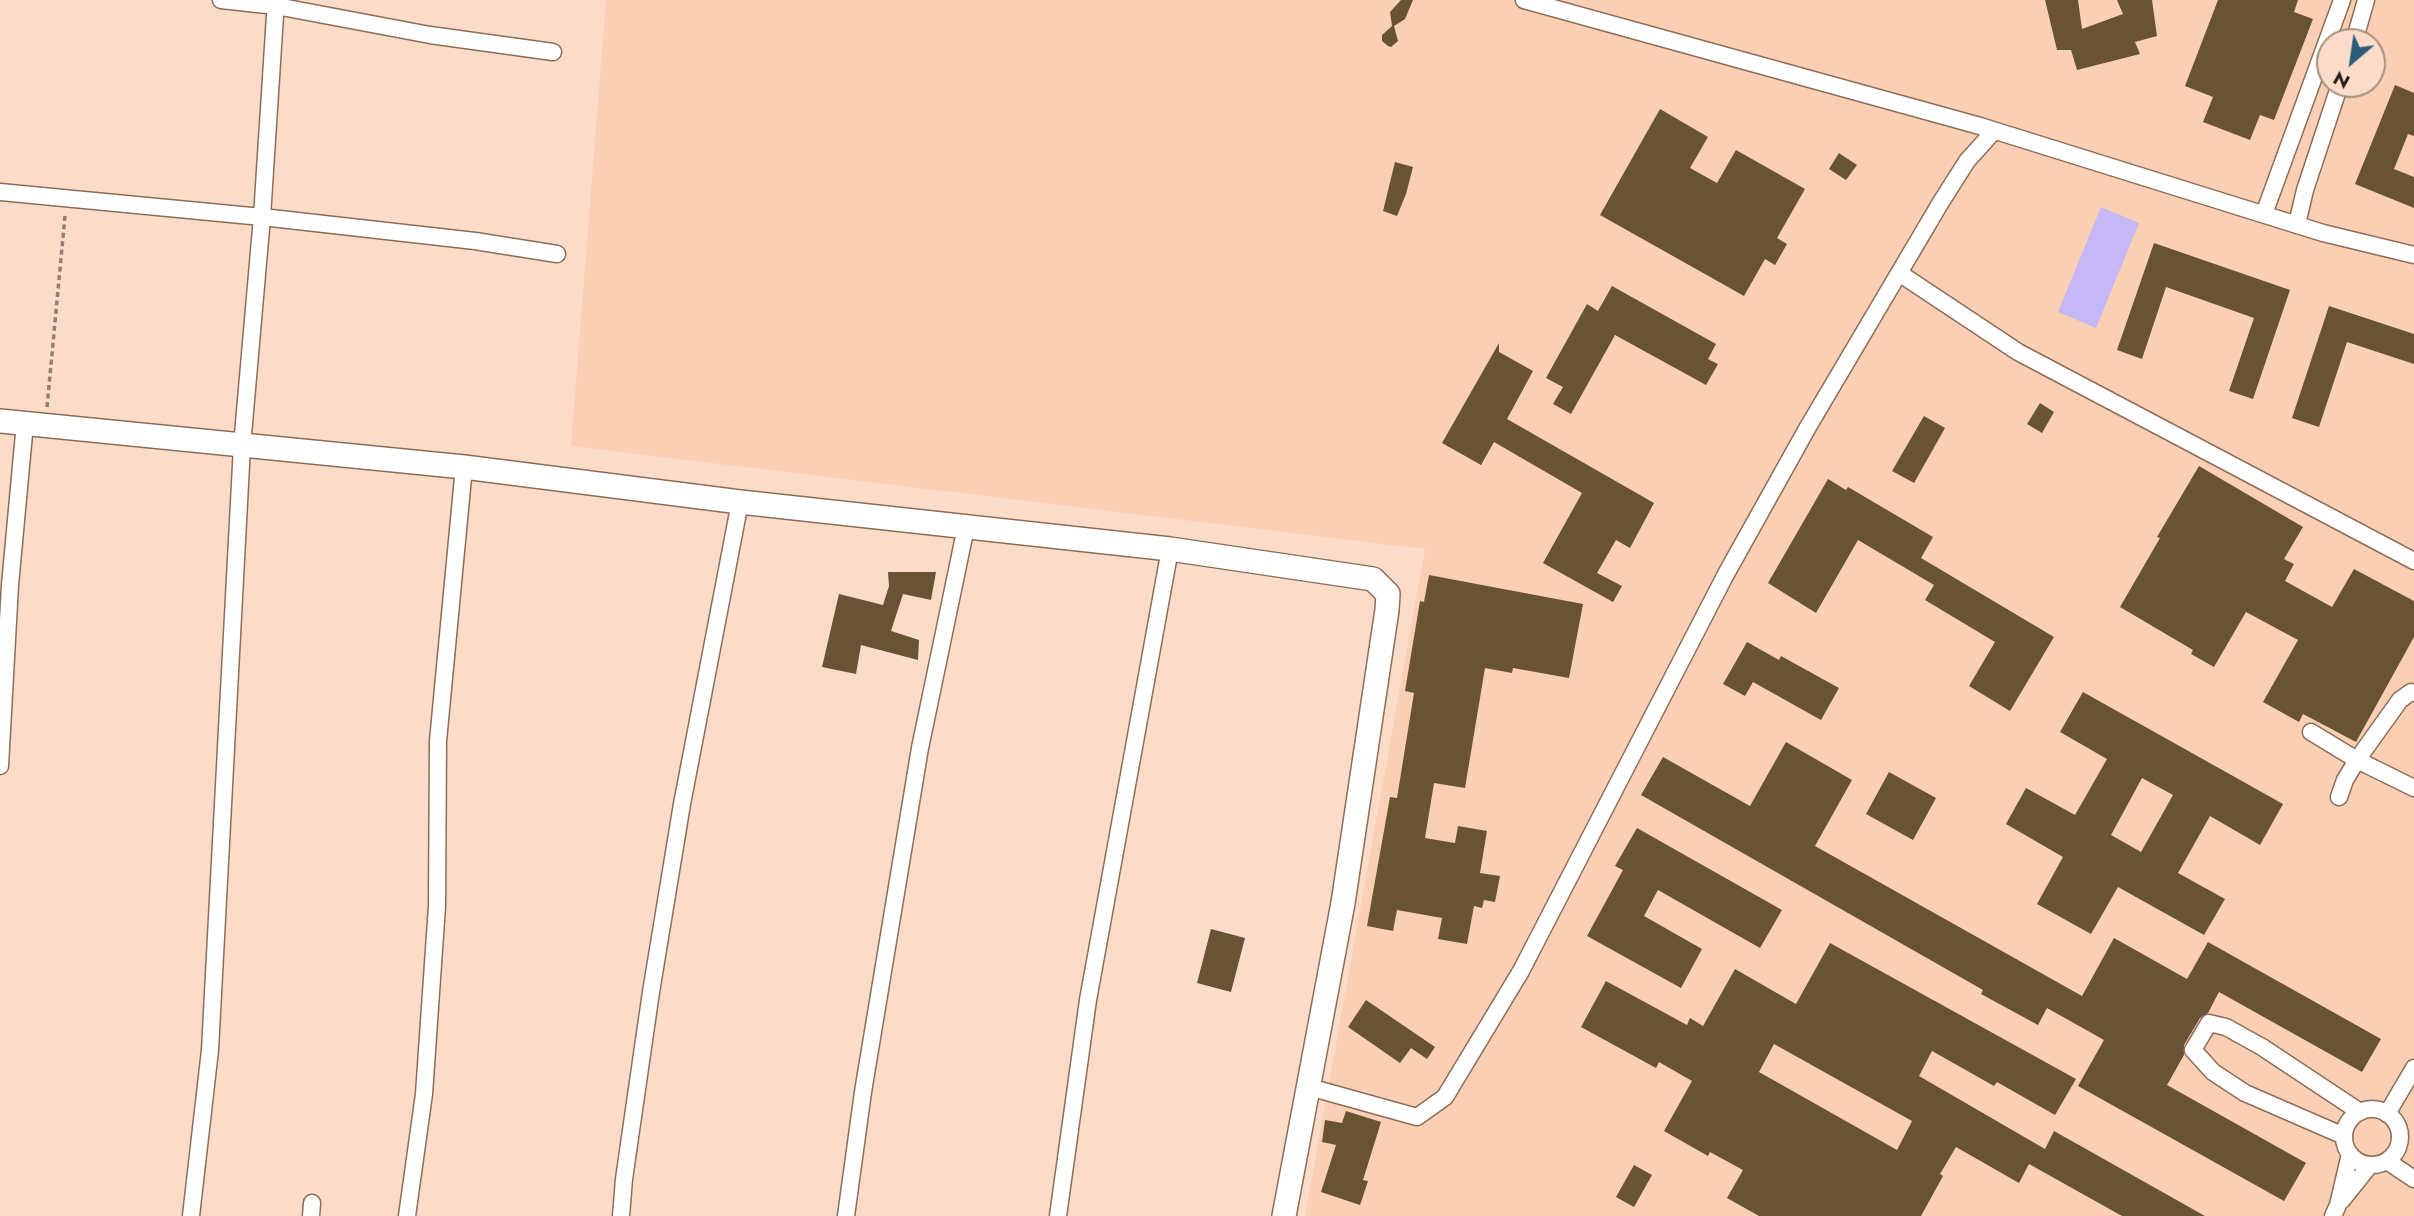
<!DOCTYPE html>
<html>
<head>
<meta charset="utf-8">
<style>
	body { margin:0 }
	#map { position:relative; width:2414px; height:1216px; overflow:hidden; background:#fadcc9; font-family:Jost,sans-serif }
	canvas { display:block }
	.north { position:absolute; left:2316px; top:28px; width:70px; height:70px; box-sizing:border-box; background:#fadcc9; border:2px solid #a68f80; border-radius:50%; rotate:209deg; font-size:19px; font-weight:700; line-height:28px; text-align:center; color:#281b13 }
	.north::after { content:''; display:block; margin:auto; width:24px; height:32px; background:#295d7a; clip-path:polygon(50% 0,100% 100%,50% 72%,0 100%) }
</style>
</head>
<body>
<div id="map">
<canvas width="2414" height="1216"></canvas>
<div class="north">N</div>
</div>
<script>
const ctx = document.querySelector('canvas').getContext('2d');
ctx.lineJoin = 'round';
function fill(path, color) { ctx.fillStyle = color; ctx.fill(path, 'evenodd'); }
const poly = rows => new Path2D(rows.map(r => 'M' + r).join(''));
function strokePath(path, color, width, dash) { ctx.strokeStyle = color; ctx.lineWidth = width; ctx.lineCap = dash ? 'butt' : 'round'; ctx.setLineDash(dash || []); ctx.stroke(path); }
fill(poly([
	[606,0,2414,0,2414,1216,1305,1216,1425,549,571,446],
	[2330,42,2372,42,2372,84,2330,84]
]), '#facfb3');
fill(poly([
	[2101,207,2139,223,2096,328,2058,312]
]), '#c6b7f7');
fill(poly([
	[1401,0,1413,0,1405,19,1394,26,1398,41,1391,47,1388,46,1382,41,1382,35,1392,26,1390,12],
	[2045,0,2078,0,2082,29,2123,14,2117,0,2152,0,2157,36,2135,42,2140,54,2077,70,2071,50,2057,50],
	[2218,0,2298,0,2294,12,2313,19,2274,120,2260,115,2250,140,2203,122,2213,97,2185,86],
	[2395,85,2414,93,2414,136,2408,134,2394,169,2414,177,2414,208,2355,184],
	[1660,109,1708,137,1690,168,1717,183,1736,150,1805,189,1777,238,1787,244,1775,265,1765,259,1744,296,1600,215],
	[1839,153,1857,165,1846,180,1829,169],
	[1395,162,1413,167,1406,194,1397,216,1383,211],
	[2154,243,2290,290,2253,399,2229,391,2254,318,2166,287,2142,359,2117,350],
	[1612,286,1716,344,1708,359,1718,364,1706,385,1615,335,1571,414,1553,404,1563,387,1546,378,1587,304,1598,311],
	[2329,306,2414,334,2414,364,2347,342,2319,427,2292,418],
	[1499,343,1499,352,1533,371,1507,419,1654,503,1630,548,1616,540,1597,573,1622,586,1613,602,1543,563,1582,493,1494,442,1481,465,1442,443],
	[2040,403,2054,412,2042,433,2027,424],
	[1924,416,1945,428,1914,483,1892,471],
	[2199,466,2303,527,2284,559,2294,564,2285,581,2332,607,2354,569,2414,601,2414,637,2356,742,2303,714,2299,722,2263,702,2298,640,2246,612,2214,667,2191,654,2193,650,2120,607,2160,538,2157,537],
	[1828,479,1846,490,1848,487,1933,537,1921,558,2054,637,2010,711,1969,686,1995,642,1925,600,1934,585,1858,540,1816,613,1768,583],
	[888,572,936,572,931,600,903,594,891,631,919,640,918,660,861,645,856,674,822,667,839,594,883,605,889,586],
	[1429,575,1583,604,1569,678,1513,668,1512,673,1485,668,1465,788,1434,783,1425,838,1455,843,1458,826,1487,831,1480,873,1500,876,1495,902,1484,900,1482,908,1474,906,1467,944,1438,939,1442,918,1397,910,1393,931,1367,926,1390,797,1397,798,1414,693,1405,691,1420,601,1424,602],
	[1747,642,1779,660,1781,656,1839,688,1821,720,1753,682,1745,696,1723,684],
	[2083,692,2283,804,2260,845,2210,816,2178,873,2225,899,2204,935,2118,887,2091,934,2037,904,2063,857,2006,824,2026,788,2075,815,2107,759,2060,732],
	[2142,778,2173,795,2141,852,2111,835],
	[1786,742,1852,780,1815,846,2082,996,2114,938,2187,979,2208,942,2381,1039,2362,1072,2219,992,2208,1013,2200,1018,2184,1045,2184,1055,2167,1085,2306,1163,2284,1201,2078,1086,2104,1040,2047,1008,2038,1025,1981,994,1983,990,1641,795,1663,757,1750,806],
	[1889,772,1936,798,1913,840,1866,814],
	[1637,828,1782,910,1760,948,1658,890,1644,916,1702,949,1681,988,1587,936,1623,870,1615,866],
	[1211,929,1245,938,1231,992,1197,983],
	[1830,943,2076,1079,2055,1115,1997,1082,1994,1086,1932,1051,1919,1076,2045,1149,2054,1131,2205,1216,2122,1216,2029,1164,2019,1183,1956,1147,1940,1174,1943,1176,1921,1216,1759,1216,1727,1198,1743,1170,1710,1152,1708,1156,1664,1131,1692,1081,1659,1062,1656,1068,1581,1027,1606,981,1687,1025,1690,1018,1703,1026,1735,969,1796,1004],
	[1774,1044,1912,1121,1897,1150,1759,1072],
	[1366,1000,1435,1047,1427,1059,1411,1048,1400,1063,1348,1027],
	[1346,1111,1381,1122,1363,1180,1368,1181,1360,1205,1321,1192,1336,1145,1322,1142,1325,1120,1342,1123],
	[1634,1165,1652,1175,1634,1207,1616,1197]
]), '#685335');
const minor = poly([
	[221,0,276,6,430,35,553,52],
	[1524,0,1980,126,2323,233,2414,255],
	[2354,42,2366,0],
	[0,192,262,217,475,241,557,254],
	[2264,214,2342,0],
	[2297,224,2305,190,2340,84],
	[1899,273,2018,352,2414,561],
	[2311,732,2357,760,2414,788],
	[0,766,10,585,25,423],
	[2339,797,2345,780,2357,760,2400,700,2411,692,2414,693],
	[1309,1087,1417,1117,1445,1097,1521,971,1726,574,1808,427,1941,202,1967,161,1994,131],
	'2344 1137a28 28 0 1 1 56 0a28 28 0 1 1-56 0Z',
	[2387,1114,2414,1068],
	[2344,1136,2245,1093,2213,1072,2193,1050,2209,1023,2226,1027,2262,1047,2360,1112],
	[2387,1161,2414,1179],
	[2342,1200,2370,1165],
	[191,1216,210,1050,242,446,262,217,276,0],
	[311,1216,312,1203],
	[407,1216,424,1094,437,906,438,741,464,467],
	[621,1216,624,1179,651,992,682,804,740,502],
	[846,1216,863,1092,920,748,966,527],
	[1058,1216,1088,1000,1170,549],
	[2333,1216,2338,1205,2350,1154]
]);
const secondary = poly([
	[0,421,464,467,740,502,1170,549,1373,579,1388,594,1387,610,1343,903,1284,1216]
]);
strokePath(minor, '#8d6d57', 19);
strokePath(secondary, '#8d6d57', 26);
strokePath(poly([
	[47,407,65,216]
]), '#947e71', 3.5, [5, 3.5]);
strokePath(minor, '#fff', 16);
strokePath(secondary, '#fff', 23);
</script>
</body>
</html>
